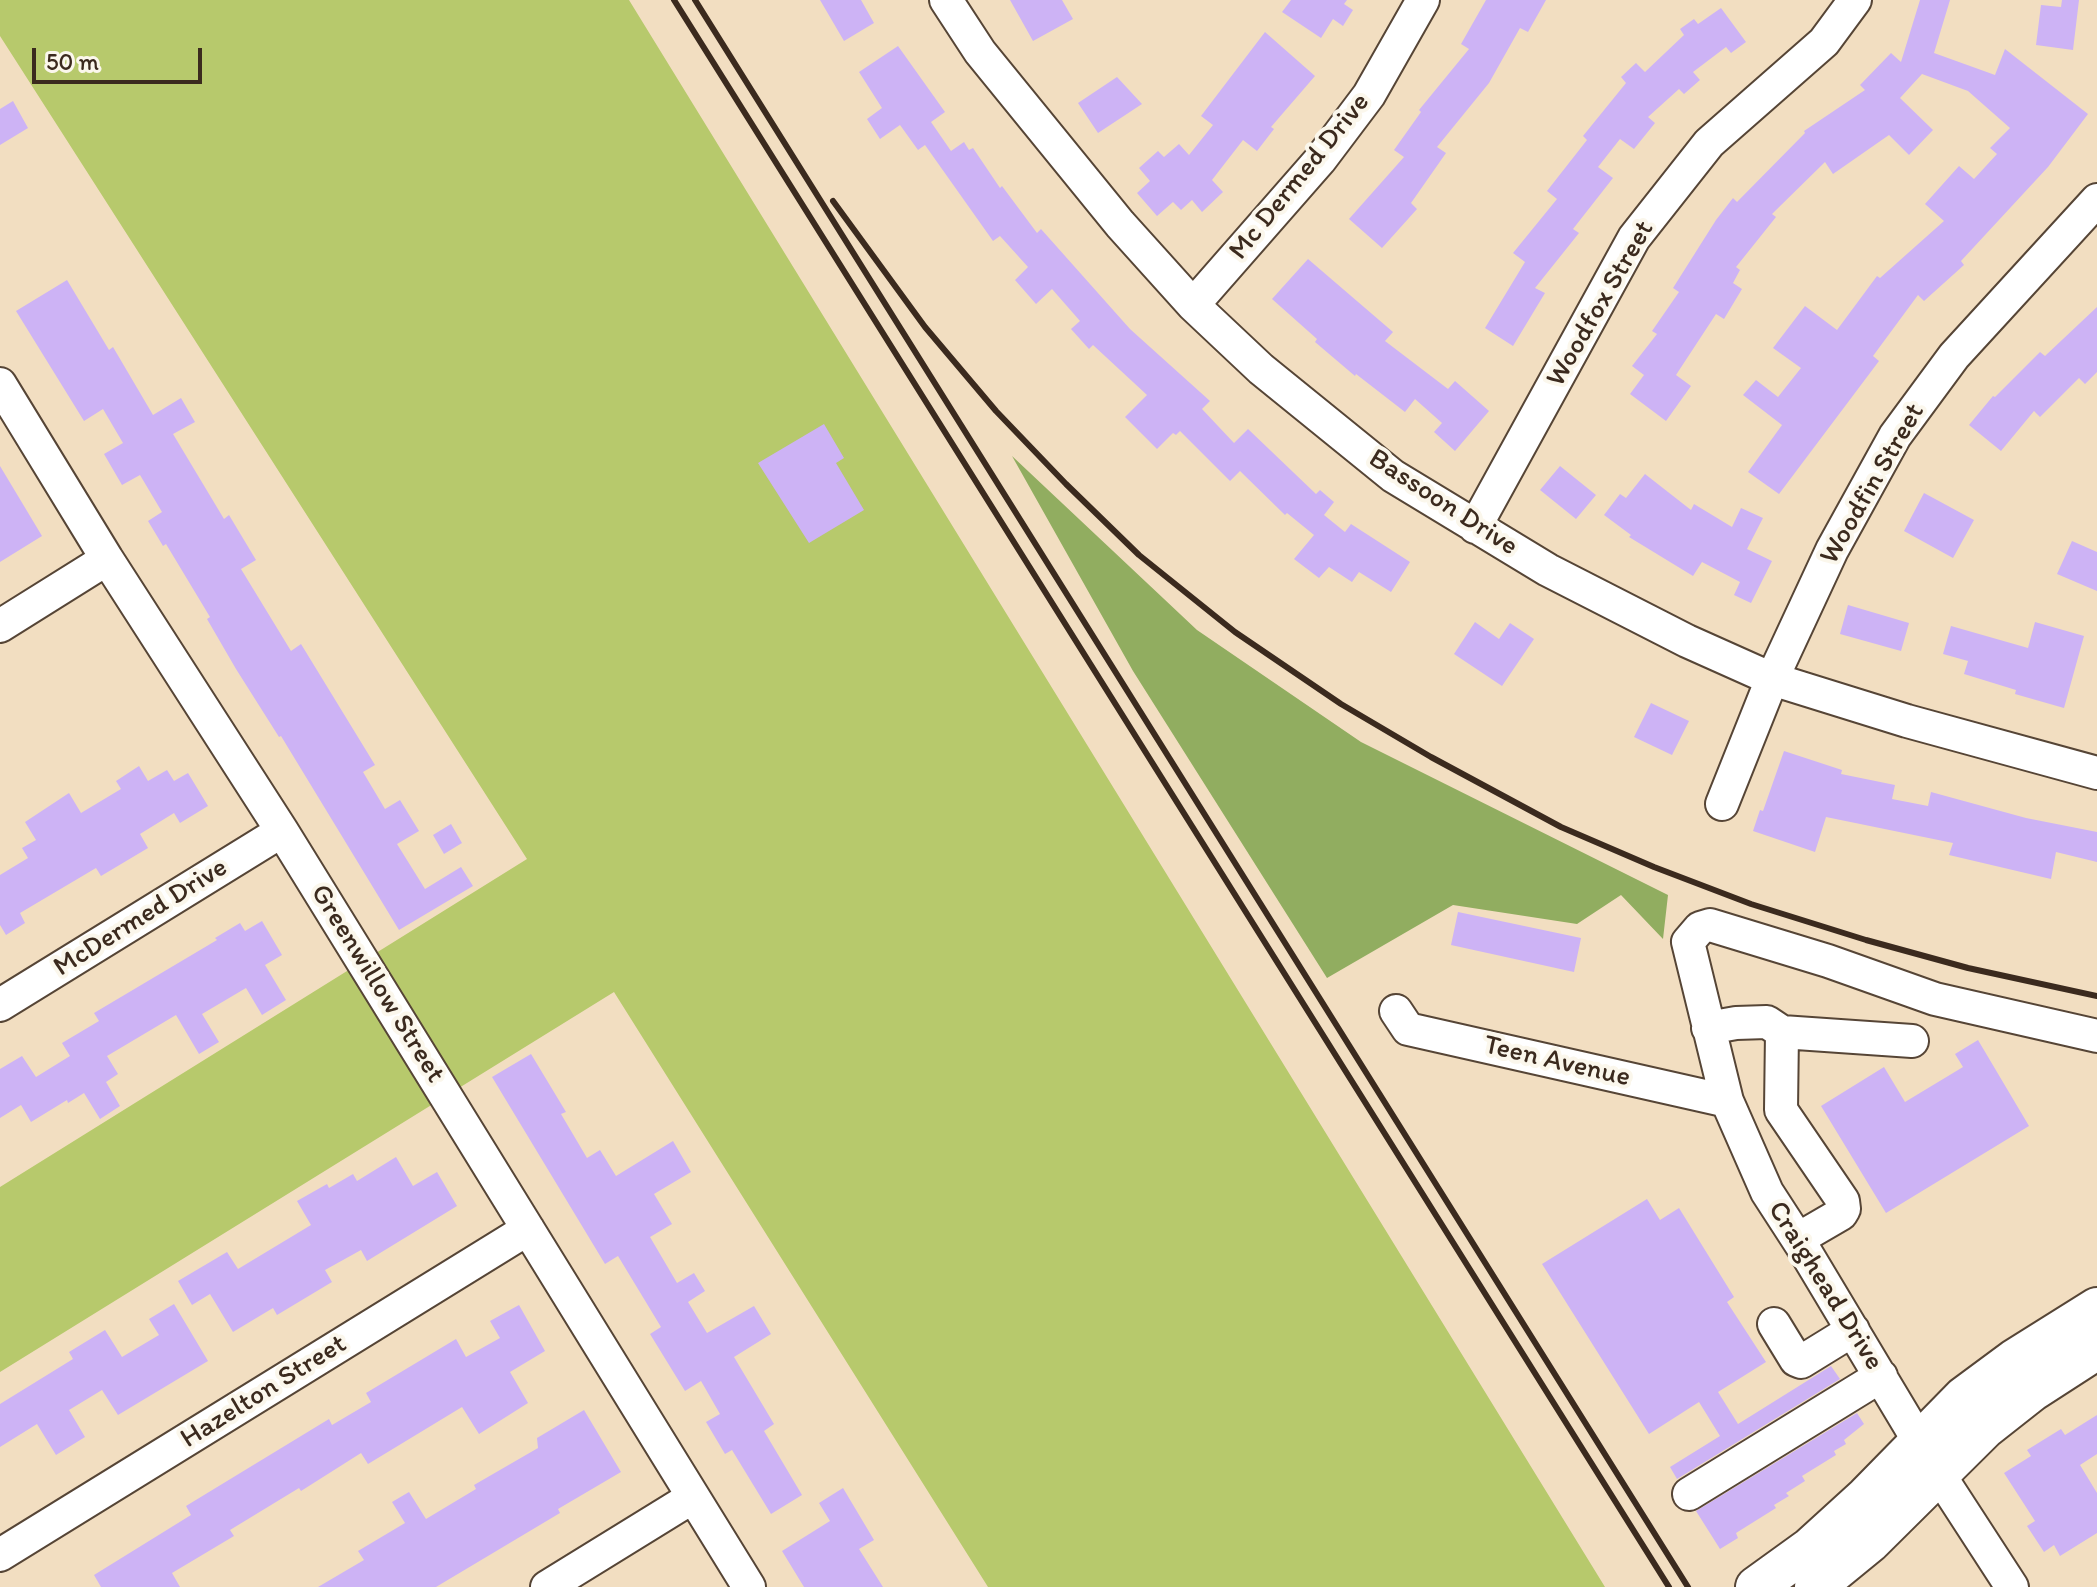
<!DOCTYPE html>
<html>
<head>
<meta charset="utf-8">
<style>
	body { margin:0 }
	#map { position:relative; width:2097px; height:1587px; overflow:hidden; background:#f2dec1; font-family:Itim,sans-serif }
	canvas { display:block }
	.scale { position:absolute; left:32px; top:48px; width:170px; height:36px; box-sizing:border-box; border:4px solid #3b2a1e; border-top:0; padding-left:10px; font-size:24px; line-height:28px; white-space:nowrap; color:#3b2a1e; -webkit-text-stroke:6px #fbf7ec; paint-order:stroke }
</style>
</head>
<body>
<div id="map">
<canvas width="2097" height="1587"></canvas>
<div class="scale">50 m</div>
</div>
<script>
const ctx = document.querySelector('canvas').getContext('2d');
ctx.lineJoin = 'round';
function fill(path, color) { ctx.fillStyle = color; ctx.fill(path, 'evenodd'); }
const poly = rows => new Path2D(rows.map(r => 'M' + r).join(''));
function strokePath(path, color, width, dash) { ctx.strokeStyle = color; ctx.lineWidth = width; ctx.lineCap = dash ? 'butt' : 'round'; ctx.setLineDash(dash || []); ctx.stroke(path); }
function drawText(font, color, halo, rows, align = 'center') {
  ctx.font = font + ' Itim,sans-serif'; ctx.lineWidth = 8; ctx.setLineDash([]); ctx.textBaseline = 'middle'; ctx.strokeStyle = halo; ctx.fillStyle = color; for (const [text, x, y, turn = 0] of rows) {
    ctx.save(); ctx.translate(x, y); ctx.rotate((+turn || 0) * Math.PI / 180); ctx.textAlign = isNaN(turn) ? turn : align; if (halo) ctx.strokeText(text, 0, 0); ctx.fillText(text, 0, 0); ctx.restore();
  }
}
fill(poly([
	[0,0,629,0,1605,1587,988,1587,614,992,0,1372,0,1187,527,859,0,36]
]), '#b7c96c');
fill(poly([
	[1012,456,1197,630,1361,742,1668,895,1663,939,1621,895,1577,924,1453,905,1327,978,1133,671]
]), '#91ad60');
fill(poly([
	[820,0,861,0,874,23,844,41],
	[1010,0,1062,0,1073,19,1033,41],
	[1291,0,1347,0,1344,4,1353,10,1343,26,1333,19,1321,38,1282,12],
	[1486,0,1546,0,1528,32,1520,28,1489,83,1437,147,1446,153,1411,203,1417,209,1382,248,1349,219,1404,157,1394,150,1421,112,1419,110,1469,49,1461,44],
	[1920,0,1950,0,1934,53,1995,75,2005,49,2088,114,2048,167,1961,261,1964,265,1924,301,1918,295,1873,356,1879,361,1779,494,1748,472,1782,425,1743,395,1756,380,1778,397,1801,368,1773,348,1805,306,1837,330,1877,276,1880,278,1944,221,1925,204,1959,166,1974,179,1997,154,1990,148,2010,128,1968,91,1922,74,1900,98,1933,130,1909,155,1889,135,1833,174,1825,162,1772,214,1776,217,1736,267,1740,270,1733,283,1742,289,1724,319,1716,314,1676,375,1691,386,1666,421,1630,394,1644,375,1632,366,1657,334,1652,331,1679,292,1673,288,1716,220,1733,198,1737,202,1805,133,1804,131,1865,90,1860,85,1891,53,1901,62],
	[2062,0,2079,0,2073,50,2036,45,2041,5,2061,7],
	[1721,8,1746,42,1731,53,1726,47,1693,72,1700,80,1684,94,1679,89,1648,117,1655,123,1634,149,1620,139,1598,167,1613,178,1573,229,1579,233,1535,288,1545,293,1513,346,1485,328,1525,262,1513,253,1557,199,1547,191,1587,140,1583,136,1626,83,1621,77,1636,63,1645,72,1684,35,1680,29,1694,19,1698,24],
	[1265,32,1315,76,1271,127,1274,129,1257,151,1243,140,1212,180,1223,192,1202,212,1192,200,1181,210,1173,202,1157,216,1137,193,1150,181,1139,168,1158,151,1164,157,1179,144,1189,155,1213,125,1201,116],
	[898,46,945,112,931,122,951,151,964,142,969,150,973,148,1000,188,1002,186,1037,233,1041,229,1130,329,1210,401,1202,409,1234,443,1248,429,1316,494,1320,490,1334,502,1324,515,1345,532,1351,524,1410,562,1391,592,1359,572,1352,582,1329,567,1319,578,1294,559,1314,535,1287,513,1285,515,1240,471,1230,481,1180,431,1176,435,1173,433,1157,449,1125,417,1147,395,1093,345,1089,349,1071,329,1080,321,1052,289,1036,304,1015,280,1028,267,1000,236,993,241,925,145,918,150,900,125,880,139,867,119,882,108,859,72],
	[1117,77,1142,104,1098,133,1078,103],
	[13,101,28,128,0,145,0,109],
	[1308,259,1393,332,1385,341,1448,389,1455,381,1489,411,1455,451,1434,432,1442,423,1415,399,1405,412,1356,374,1355,376,1315,342,1317,339,1272,299],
	[67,280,109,350,113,347,153,415,181,398,195,422,173,434,224,519,229,515,256,560,241,569,291,651,301,644,375,765,363,772,385,809,400,800,419,831,397,844,425,889,461,867,473,886,399,930,281,736,279,737,236,669,207,619,210,617,166,544,163,546,148,521,162,512,140,475,122,485,104,454,123,443,103,409,84,421,16,311],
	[2097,307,2097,372,2085,384,2079,378,2040,417,2034,411,2001,451,1969,425,1993,396,1995,397,2040,352,2045,356],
	[824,424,844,458,836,463,864,510,809,543,758,463],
	[0,466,42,536,0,562],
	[1560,466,1596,495,1576,519,1540,490],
	[1645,474,1691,510,1694,504,1732,527,1741,508,1763,518,1747,549,1772,561,1751,603,1734,595,1740,582,1702,562,1693,576,1629,537,1631,535,1604,515,1620,494,1626,498],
	[1924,493,1974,520,1953,558,1904,531],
	[2072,541,2097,552,2097,591,2057,574],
	[1848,605,1909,623,1901,651,1840,634],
	[1475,622,1499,639,1510,623,1534,639,1502,686,1454,654],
	[2035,622,2084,636,2064,708,2015,694,2016,690,1964,674,1968,661,1943,654,1951,626,2028,648],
	[1651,703,1689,721,1672,755,1634,737],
	[1784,751,1842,770,1841,774,1895,785,1892,799,1928,806,1931,792,2026,818,2097,832,2097,862,2056,852,2051,879,1949,855,1953,843,1826,817,1815,852,1753,831,1760,810,1763,811],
	[139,766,148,781,167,770,174,781,188,773,208,806,180,823,174,813,140,834,148,848,101,876,96,868,20,913,25,923,6,935,0,925,0,875,28,858,22,848,36,840,25,822,69,793,81,813,121,789,116,781],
	[451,824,462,843,444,854,433,835],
	[1458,912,1581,938,1574,972,1451,945],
	[262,921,282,955,265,965,286,1000,262,1015,246,988,202,1014,219,1042,199,1054,176,1015,107,1056,118,1074,106,1082,120,1106,100,1119,84,1093,68,1103,67,1100,31,1122,21,1105,0,1118,0,1069,22,1056,36,1077,70,1056,62,1043,99,1021,94,1013,217,940,215,938,240,923,245,931],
	[1978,1040,2029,1126,1886,1213,1821,1106,1884,1067,1905,1102,1963,1067,1955,1054],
	[531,1054,566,1112,561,1114,587,1158,600,1150,616,1176,673,1141,691,1172,654,1194,672,1224,650,1237,677,1283,694,1273,705,1291,688,1302,707,1333,754,1306,771,1334,734,1357,774,1424,764,1431,802,1495,771,1514,732,1450,725,1454,706,1422,720,1414,701,1381,685,1391,650,1334,661,1327,618,1256,605,1264,492,1077],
	[396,1157,413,1186,437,1172,457,1206,367,1261,361,1250,325,1270,332,1282,277,1315,273,1308,233,1332,210,1294,192,1305,178,1281,227,1252,238,1269,311,1225,297,1201,327,1184,329,1188,353,1174,357,1181],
	[1647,1199,1660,1220,1679,1208,1734,1297,1727,1302,1766,1362,1718,1392,1738,1424,1831,1366,1840,1379,1677,1479,1670,1467,1720,1436,1699,1402,1649,1434,1542,1264],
	[174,1304,208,1361,118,1415,102,1390,69,1410,85,1437,56,1455,37,1424,0,1447,0,1404,73,1359,69,1352,105,1330,122,1357,159,1335,149,1319],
	[519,1305,545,1351,510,1372,528,1403,479,1434,462,1407,368,1464,361,1453,301,1491,299,1488,230,1530,234,1536,172,1573,180,1587,101,1587,94,1575,191,1515,186,1506,329,1419,332,1425,371,1402,366,1393,456,1339,466,1357,500,1338,490,1321],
	[584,1410,621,1472,558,1509,560,1513,436,1587,318,1587,364,1560,358,1551,405,1523,392,1502,409,1492,426,1519,476,1489,474,1485,538,1448,537,1438],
	[1857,1413,1864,1424,1844,1440,1846,1444,1834,1451,1836,1455,1802,1476,1805,1481,1786,1493,1789,1496,1774,1505,1776,1508,1736,1533,1738,1538,1720,1549,1696,1511],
	[2097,1415,2097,1454,2080,1465,2097,1493,2097,1533,2060,1556,2054,1545,2044,1552,2027,1526,2035,1521,2004,1473,2031,1456,2027,1450,2061,1429,2065,1435],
	[843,1488,874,1540,859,1549,883,1587,804,1587,782,1551,830,1521,819,1503]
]), '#cdb3f5');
const minor = poly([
	[946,0,980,52,1120,224,1193,305,1261,369,1393,476,1548,570,1687,641,1772,679,1907,721,2097,773],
	[1193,305,1320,160,1369,95,1423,0],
	[0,384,107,559,282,831,749,1587],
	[1475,527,1634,238,1709,143,1824,42,1855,0],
	[0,626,107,559],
	[1722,804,1772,679,1832,550,1895,436,1954,356,2097,200],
	[0,1005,282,831],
	[1396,1011,1408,1029,1727,1101],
	[1708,1028,1736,1023,1767,1022,1782,1032,1781,1110,1843,1201,1844,1209,1841,1214,1798,1239],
	[1782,1032,1912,1041],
	[1774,1324,1796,1360,1801,1362,1853,1330],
	[1689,1494,1881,1376],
	[0,1555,528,1229],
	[547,1587,693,1497],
	[2012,1587,1938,1473,1802,1246,1767,1192,1727,1101,1688,942,1700,928,1710,925,1828,961,1935,999,2097,1036]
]);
const major = poly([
	[1756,1587,1810,1548,1866,1497,1964,1397,2014,1360,2097,1308],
	[1815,1587,1870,1542,1985,1428,2032,1391,2097,1349]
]);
strokePath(minor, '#564536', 36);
strokePath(major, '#564536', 44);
strokePath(minor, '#fff', 32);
strokePath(major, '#fff', 40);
strokePath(poly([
	[674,0,1669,1587],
	[695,0,1688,1587],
	[833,201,925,327,996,411,1066,484,1139,555,1235,632,1341,704,1431,757,1561,827,1654,867,1751,904,1866,940,1968,968,2097,996]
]), '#3b2a1e', 6);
drawText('28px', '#3b2a1e', '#fbf7ec', [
	["Mc Dermed Drive",1300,177,-51],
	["Woodfox Street",1601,304,-60],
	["Woodfin Street",1873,484,-60],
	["Bassoon Drive",1443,503,33],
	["McDermed Drive",141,918,-32],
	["Greenwillow Street",377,984,58],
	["Teen Avenue",1557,1062,13],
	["Craighead Drive",1825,1286,58],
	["Hazelton Street",264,1392,-32]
]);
</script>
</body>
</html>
